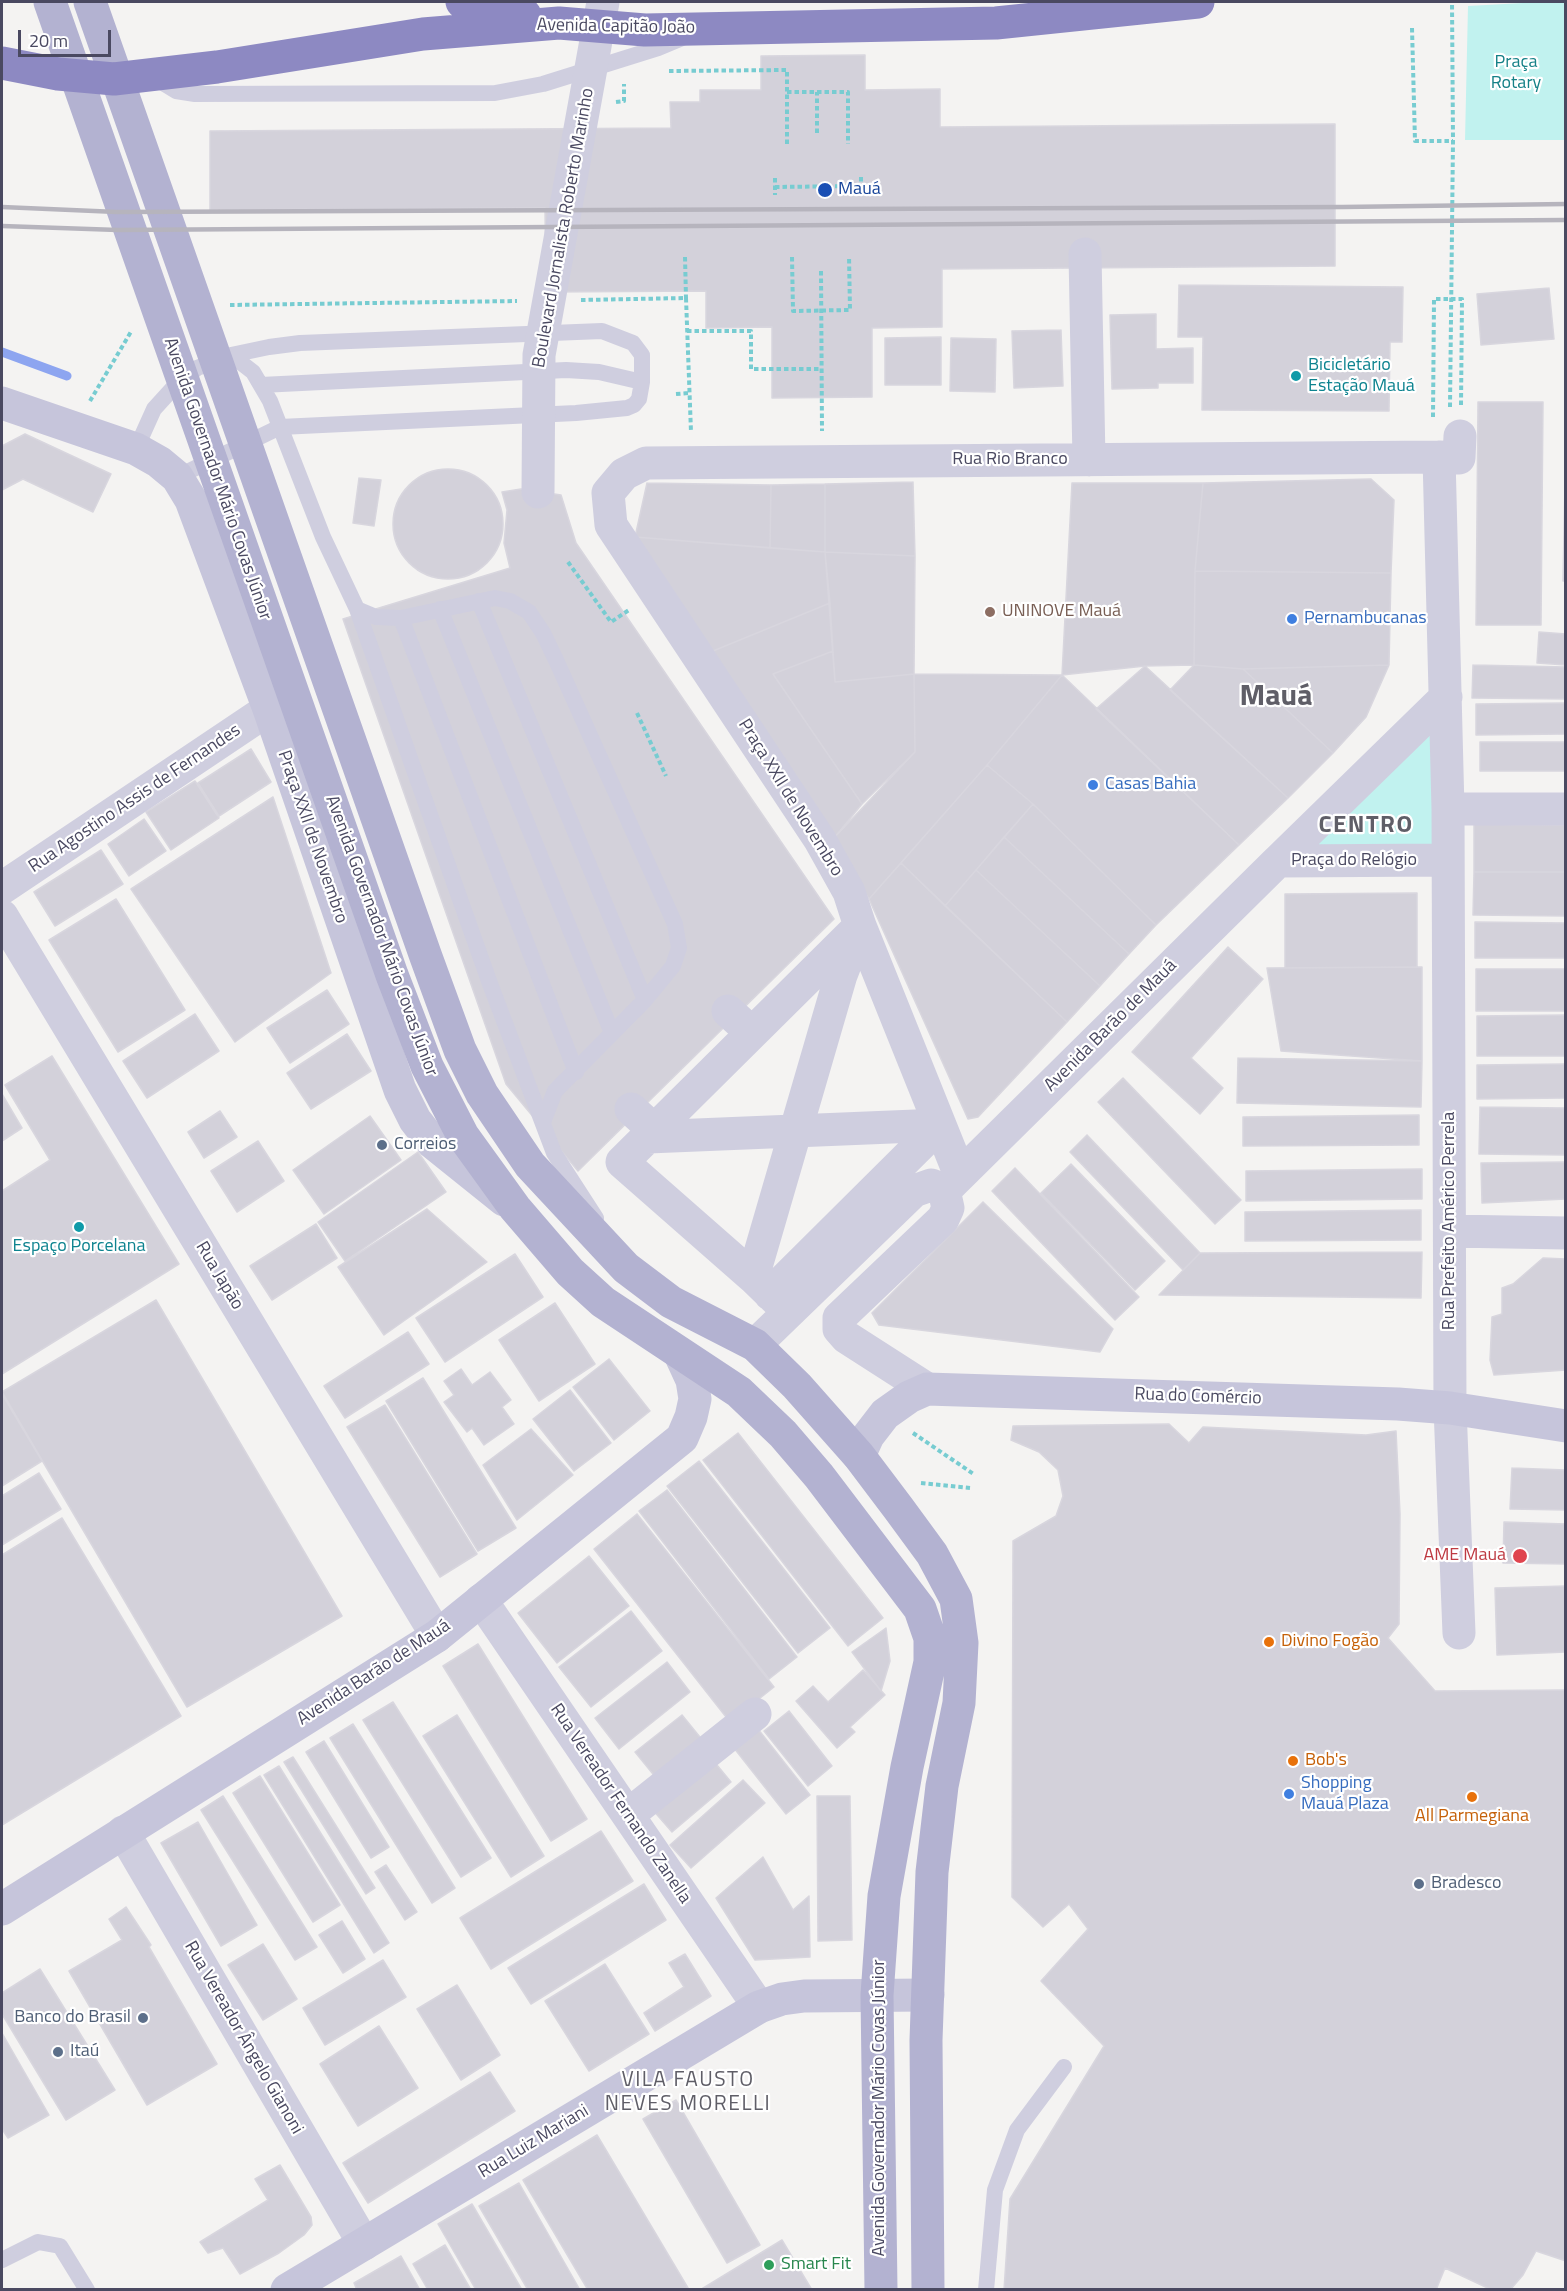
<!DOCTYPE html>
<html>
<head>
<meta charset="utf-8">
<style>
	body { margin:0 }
	#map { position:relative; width:1567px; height:2291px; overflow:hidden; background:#f4f3f2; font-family:"Titillium Web",sans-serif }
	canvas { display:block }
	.frame { position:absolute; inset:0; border:3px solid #4a4961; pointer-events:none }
	.scale { position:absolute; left:18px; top:30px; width:93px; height:27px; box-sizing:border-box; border:3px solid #4a4961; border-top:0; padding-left:8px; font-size:18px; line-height:21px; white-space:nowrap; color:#4a4961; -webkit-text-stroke:4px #fff; paint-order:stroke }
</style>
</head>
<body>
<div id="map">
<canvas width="1567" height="2291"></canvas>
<div class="frame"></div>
<div class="scale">20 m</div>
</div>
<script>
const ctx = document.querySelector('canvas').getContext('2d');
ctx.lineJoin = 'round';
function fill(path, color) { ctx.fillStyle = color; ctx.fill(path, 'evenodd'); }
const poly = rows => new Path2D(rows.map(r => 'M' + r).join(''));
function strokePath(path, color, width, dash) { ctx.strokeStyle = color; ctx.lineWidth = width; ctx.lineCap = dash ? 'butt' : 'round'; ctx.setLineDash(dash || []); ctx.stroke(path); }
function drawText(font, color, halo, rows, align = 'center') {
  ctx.font = font + ' "Titillium Web",sans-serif'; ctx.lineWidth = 4.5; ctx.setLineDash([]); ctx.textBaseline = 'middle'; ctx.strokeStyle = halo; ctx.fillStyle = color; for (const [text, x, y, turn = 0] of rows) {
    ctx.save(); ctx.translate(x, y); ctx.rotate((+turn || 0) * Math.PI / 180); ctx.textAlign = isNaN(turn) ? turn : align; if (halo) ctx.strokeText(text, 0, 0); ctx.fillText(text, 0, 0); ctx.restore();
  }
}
fill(poly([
	[1541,2,1565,2,1565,140,1465,140,1468,6],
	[1441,715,1441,851,1292,856]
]), '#c1f2ef');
strokePath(poly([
	[2,352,67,376]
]), '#8da5f0', 9);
const building = poly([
	[865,55,865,90,940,89,940,127,1335,124,1335,266,942,269,942,327,872,328,872,397,772,398,772,327,706,328,706,291,546,292,545,208,210,210,210,131,671,128,670,102,700,102,700,90,761,90,761,56,865,55],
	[1179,285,1403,287,1402,342,1390,342,1389,411,1202,410,1203,337,1178,337,1179,285],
	[1549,288,1554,339,1481,345,1477,294,1549,288],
	[1156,314,1156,349,1193,348,1193,383,1158,383,1158,388,1112,389,1110,315,1156,314],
	[1061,330,1063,386,1014,388,1012,331,1061,330],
	[941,337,941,385,885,385,885,338,941,337],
	[951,338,996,339,995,392,950,391,951,338],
	[1478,402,1543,402,1541,625,1476,625,1478,402],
	[25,434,111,474,93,512,23,479,2,490,2,446,25,434],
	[1566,436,1566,581,1563,581,1566,436],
	'393 524a55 55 0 1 1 110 0a55 55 0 1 1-110 0Z',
	[359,478,381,480,374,526,353,523,359,478],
	[1371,479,1394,500,1391,573,1195,571,1203,483,1371,479],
	[913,482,915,556,825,552,825,484,913,482],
	[647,483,771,485,770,548,635,537,647,483],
	[1072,483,1203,483,1195,571,1194,665,1145,666,1062,675,1072,483],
	[825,484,825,552,770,548,771,485,825,484],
	[521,489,561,495,576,543,834,919,578,1171,506,1084,343,619,510,568,504,543,507,510,502,492,521,489],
	[635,537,825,552,830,603,713,651,635,537],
	[825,552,915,556,914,674,835,682,825,552],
	[1195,571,1391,573,1389,665,1243,669,1194,665,1195,571],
	[830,603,833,651,773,674,862,804,834,838,713,651,830,603],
	[1539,632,1566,634,1566,665,1537,663,1539,632],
	[833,651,835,682,914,674,915,752,862,804,773,674,833,651],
	[1194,665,1243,669,1333,753,1288,798,1170,690,1194,665],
	[1389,665,1366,717,1333,753,1243,669,1389,665],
	[1473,665,1566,667,1566,699,1472,698,1473,665],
	[1145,666,1288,798,1239,845,1096,709,1145,666],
	[914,674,1062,675,987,765,869,899,834,838,915,752,914,674],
	[1062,675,1239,845,1156,925,1033,804,987,765,1062,675],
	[1566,703,1566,734,1476,735,1476,704,1566,703],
	[1480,742,1566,742,1566,771,1480,771,1480,742],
	[251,749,271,782,219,816,198,783,251,749],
	[987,765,1033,804,945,906,901,863,987,765],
	[195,781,219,818,171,850,146,812,195,781],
	[273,797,331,973,235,1042,131,889,273,797],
	[1033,804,1156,925,1129,954,1004,837,1033,804],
	[144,819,166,851,129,876,108,844,144,819],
	[1474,824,1566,825,1566,872,1474,872,1474,824],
	[1004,837,1129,954,1100,986,976,870,1004,837],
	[101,850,123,884,55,926,34,892,101,850],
	[901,863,1067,1022,978,1117,968,1119,869,899,901,863],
	[976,870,1100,986,1067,1022,945,906,976,870],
	[1474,872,1566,872,1566,916,1473,915,1474,872],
	[1417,893,1417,967,1285,968,1285,894,1417,893],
	[116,899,185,1010,118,1052,49,940,116,899],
	[1475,922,1566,923,1566,958,1475,958,1475,922],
	[1228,947,1263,979,1191,1058,1223,1088,1200,1114,1132,1052,1228,947],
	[1422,967,1422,1061,1281,1051,1267,968,1422,967],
	[1476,969,1566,969,1566,1011,1476,1011,1476,969],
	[327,990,349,1024,290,1063,267,1028,327,990],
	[195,1014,219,1051,147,1098,123,1061,195,1014],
	[1566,1015,1566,1056,1477,1056,1477,1016,1566,1015],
	[347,1034,371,1071,311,1109,287,1073,347,1034],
	[52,1056,179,1264,2,1374,2,1191,50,1160,5,1085,52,1056],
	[1238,1058,1422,1061,1421,1107,1237,1103,1238,1058],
	[1566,1064,1566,1098,1477,1099,1477,1065,1566,1064],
	[1123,1078,1241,1200,1215,1224,1098,1102,1123,1078],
	[2,1094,22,1128,2,1141,2,1094],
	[1480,1107,1566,1108,1566,1155,1479,1154,1480,1107],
	[220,1111,237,1137,204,1158,188,1132,220,1111],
	[1419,1115,1419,1145,1243,1146,1243,1117,1419,1115],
	[370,1116,401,1160,324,1214,293,1170,370,1116],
	[1087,1135,1200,1253,1183,1270,1070,1152,1087,1135],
	[258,1141,284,1181,237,1212,211,1171,258,1141],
	[418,1152,446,1192,345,1261,318,1222,418,1152],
	[1566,1162,1566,1199,1482,1203,1481,1163,1566,1162],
	[1071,1164,1165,1261,1135,1290,1041,1193,1071,1164],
	[1015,1168,1139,1297,1115,1320,992,1191,1015,1168],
	[1422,1169,1422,1199,1246,1201,1246,1171,1422,1169],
	[983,1202,1113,1329,1100,1352,879,1325,872,1313,983,1202],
	[427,1209,487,1262,384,1335,338,1267,427,1209],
	[1421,1210,1421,1240,1245,1241,1245,1212,1421,1210],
	[316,1224,337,1258,272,1300,250,1266,316,1224],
	[1422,1252,1421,1298,1159,1295,1200,1253,1422,1252],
	[515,1254,543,1297,445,1362,416,1318,515,1254],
	[1543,1258,1566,1259,1566,1370,1494,1375,1490,1360,1492,1317,1502,1314,1502,1288,1513,1284,1543,1258],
	[156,1300,342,1616,187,1707,2,1392,156,1300],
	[555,1303,595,1364,539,1401,499,1340,555,1303],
	[408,1332,429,1364,345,1418,324,1386,408,1332],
	[609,1359,650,1411,614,1440,573,1387,609,1359],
	[461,1369,472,1385,490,1372,511,1400,502,1407,514,1424,484,1445,472,1428,467,1432,444,1402,454,1395,444,1381,461,1369],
	[423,1378,516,1528,478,1551,386,1401,423,1378],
	[570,1390,611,1443,574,1471,533,1419,570,1390],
	[2,1394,42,1461,2,1486,2,1394],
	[385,1405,477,1554,440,1577,347,1427,385,1405],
	[1169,1424,1189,1443,1203,1427,1366,1435,1396,1431,1400,1514,1399,1624,1388,1638,1435,1691,1566,1690,1566,2261,1536,2251,1523,2275,1510,2290,1492,2290,1445,2268,1436,2290,1004,2290,1010,2199,1104,2046,1041,1981,1088,1929,1069,1904,1043,1927,1012,1897,1013,1541,1056,1516,1063,1496,1058,1470,1039,1452,1011,1440,1013,1426,1169,1424],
	[531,1429,573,1475,517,1520,483,1465,531,1429],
	[738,1433,883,1618,848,1646,703,1460,738,1433],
	[699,1461,830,1628,798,1653,667,1486,699,1461],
	[1512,1468,1566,1470,1566,1510,1510,1509,1512,1468],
	[39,1473,61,1509,2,1545,2,1496,39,1473],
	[667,1490,797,1657,769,1679,639,1511,667,1490],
	[637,1514,774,1687,730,1722,594,1549,637,1514],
	[62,1518,181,1716,2,1825,2,1555,62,1518],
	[1504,1522,1566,1524,1566,1564,1503,1563,1504,1522],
	[589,1556,629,1606,557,1663,518,1613,589,1556],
	[1566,1586,1566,1652,1497,1655,1495,1588,1566,1586],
	[631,1611,662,1651,591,1707,559,1667,631,1611],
	[886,1628,890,1661,881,1691,852,1652,886,1628],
	[478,1644,587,1819,551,1841,443,1666,478,1644],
	[667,1662,690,1692,619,1749,595,1718,667,1662],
	[863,1670,885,1695,850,1727,855,1732,837,1748,796,1701,813,1686,828,1702,863,1670],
	[393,1702,491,1858,461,1877,363,1720,393,1702],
	[789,1711,832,1766,808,1786,764,1731,789,1711],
	[457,1715,544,1856,511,1877,423,1736,457,1715],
	[682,1715,704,1742,657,1779,635,1752,682,1715],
	[353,1724,455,1888,432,1903,330,1738,353,1724],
	[754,1724,810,1795,786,1814,730,1743,754,1724],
	[324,1741,389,1847,371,1858,306,1752,324,1741],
	[293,1757,375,1888,366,1894,284,1762,293,1757],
	[712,1759,731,1782,672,1832,652,1809,712,1759],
	[279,1766,389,1943,374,1953,264,1775,279,1766],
	[260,1776,340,1905,313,1922,233,1793,260,1776],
	[743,1780,765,1803,691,1868,670,1845,743,1780],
	[223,1796,317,1947,295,1960,201,1810,223,1796],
	[817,1796,850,1796,852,1940,818,1941,817,1796],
	[198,1822,257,1925,221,1946,161,1843,198,1822],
	[601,1831,633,1881,491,1969,460,1918,601,1831],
	[763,1857,793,1910,809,1896,810,1957,755,1960,716,1898,763,1857],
	[386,1865,417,1912,405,1920,375,1872,386,1865],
	[644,1884,666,1920,531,2004,508,1968,644,1884],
	[126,1907,151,1945,149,1947,217,2064,147,2105,69,1971,122,1940,109,1919,126,1907],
	[342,1921,365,1959,343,1973,319,1935,342,1921],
	[263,1944,297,1999,263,2020,228,1965,263,1944],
	[685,1954,711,1996,655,2031,644,2013,684,1987,669,1963,685,1954],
	[383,1960,406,1997,325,2045,303,2008,383,1960],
	[605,1964,649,2034,589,2071,545,2001,605,1964],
	[40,1969,115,2090,66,2120,2,2014,2,1993,40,1969],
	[457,1985,500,2055,461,2080,417,2009,457,1985],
	[379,2026,418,2088,358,2126,320,2064,379,2026],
	[2,2033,49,2115,8,2138,2,2129,2,2033],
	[490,2072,515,2111,368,2203,343,2163,490,2072],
	[676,2100,760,2245,727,2263,643,2119,676,2100],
	[597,2135,688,2288,685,2290,588,2290,523,2180,597,2135],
	[280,2165,311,2217,312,2225,304,2235,279,2253,240,2274,223,2248,208,2253,200,2242,268,2200,255,2179,280,2165],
	[519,2183,580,2290,528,2290,479,2206,519,2183],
	[472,2204,522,2290,476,2290,438,2224,472,2204],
	[782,2240,812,2290,700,2290,782,2240],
	[445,2245,471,2290,428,2290,413,2264,445,2245],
	[401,2256,420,2290,357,2290,354,2283,401,2256]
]);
fill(building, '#d3d1da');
strokePath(building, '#d8d6de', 1.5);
strokePath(poly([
	[1412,28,1415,141,1453,141],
	[669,71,787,70,787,144],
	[787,92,848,92,848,144],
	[616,102,624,101,624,84],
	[817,133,817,92],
	[861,177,861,194],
	[775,178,775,195],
	[775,187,862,186],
	[685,257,686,298],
	[792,257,793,311,850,310,849,256],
	[821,271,822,431],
	[581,300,686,298,691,432],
	[230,305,517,301],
	[687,331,751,331,751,369,821,369],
	[676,394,689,393],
	[90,401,132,330],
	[1450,407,1453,141,1452,2],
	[1433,417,1434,299,1462,299,1461,406],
	[568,562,611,622,629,610],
	[637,713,666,776],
	[913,1433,975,1475],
	[921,1483,970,1488]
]), '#77ccd1', 4, [4.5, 3]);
strokePath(poly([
	[153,77,176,91,195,94,495,93,543,84,658,48,682,38],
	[231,355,253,372,270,401,323,537,357,609,376,617,401,618,495,598,510,601,529,612,543,633,556,660,675,924,679,948,673,966,645,1000,555,1091,543,1122],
	[261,385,566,370,599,372,642,382],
	[136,449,154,409,174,387,197,368,231,355,269,347,300,343,602,331,633,343,642,355,642,382,639,399,634,405,627,408,576,413,280,427,177,477],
	[479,601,645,1000],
	[357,609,489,981,554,1153,596,1218],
	[440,609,612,1033],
	[401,618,576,1072],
	[2,2260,38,2242,60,2246,87,2290],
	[986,2290,995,2190,1017,2130,1064,2067]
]), '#cfcedf', 16);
strokePath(poly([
	[1085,254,1089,460],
	[538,492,539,355,603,2],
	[1446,697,1278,861,1448,860],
	[1448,809,1566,809],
	[2,888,269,709],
	[2,916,437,1636],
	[728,1011,752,1033],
	[631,1109,654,1130],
	[648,1137,940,1125],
	[960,1175,860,926,849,892,820,840,611,525,608,493,624,474,646,463,1439,457],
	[946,1189,1278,861],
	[1450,1231,1566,1233],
	[753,1277,622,1162,860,926],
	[770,1294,940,1125],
	[789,1312,753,1277,841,975,856,936],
	[755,1345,914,1191,931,1185,944,1190,948,1208,943,1219,839,1318,839,1329,846,1337,927,1389],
	[481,1600,759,2007],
	[1459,1633,1450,1408,1448,809,1439,457,1459,458,1460,436],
	[628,1815,755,1714],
	[123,1832,364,2244]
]), '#cfcedf', 33);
strokePath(poly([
	[2,403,136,449,159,462,177,477,191,500,269,709,400,1090,415,1120,433,1143,504,1200],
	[859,1456,868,1436,885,1414,909,1397,927,1389,1398,1404,1450,1408,1566,1426],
	[2,1909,437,1636,682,1438,691,1417,695,1399,692,1380,680,1354],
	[287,2290,759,2007,782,1999,804,1996,928,1995]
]), '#c6c5db', 33);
strokePath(poly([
	[50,2,392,975,427,1066,463,1136,515,1208,570,1272,603,1302,739,1392,783,1434,819,1476,920,1609,930,1638,930,1662,907,1767,884,1896,877,1995,881,2290],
	[90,2,426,957,460,1050,482,1094,530,1165,626,1268,671,1302,755,1345,797,1386,859,1456,899,1509,932,1554,956,1599,962,1643,959,1703,942,1786,932,1872,926,2040,928,2290]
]), '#b3b2d1', 33);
strokePath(poly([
	[462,2,525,15],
	[2,63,58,74,114,79,217,67,423,34,559,23,645,30,996,23,1198,2]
]), '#8d89c2', 33);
strokePath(poly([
	[2,207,117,212,1343,207,1566,204],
	[2,226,118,230,1566,220]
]), '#b6b4bd', 4.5);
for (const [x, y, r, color] of [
	[825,190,8,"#1a4fb4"],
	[1296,376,6,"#0f9aa8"],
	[990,612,6,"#8d6e63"],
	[1292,619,6,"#3f7fe0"],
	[1093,785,6,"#3f7fe0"],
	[382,1145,6,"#5c6f8a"],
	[79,1227,6,"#0f9aa8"],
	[1520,1556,8,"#e0444e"],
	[1269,1642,6,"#e8710a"],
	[1293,1761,6,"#e8710a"],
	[1289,1794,6,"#3f7fe0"],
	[1472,1797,6,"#e8710a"],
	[1419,1884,6,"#5c6f8a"],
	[143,2018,6,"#5c6f8a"],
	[58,2052,6,"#5c6f8a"],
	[769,2265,6,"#2e9e5b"]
]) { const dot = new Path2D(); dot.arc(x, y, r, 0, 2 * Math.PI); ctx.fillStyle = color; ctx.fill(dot); strokePath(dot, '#fff', 2); }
drawText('18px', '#4a4961', '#fff', [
	["Avenida Capitão João",616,27,1],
	["Boulevard Jornalista Roberto Marinho",564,228,-80],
	["Rua Rio Branco",1010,460],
	["Avenida Governador Mário Covas Júnior",217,479,71],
	["Praça XXII de Novembro",790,798,58],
	["Rua Agostino Assis de Fernandes",135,799,-34],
	["Praça XXII de Novembro",312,837,71],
	["Praça do Relógio",1354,861],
	["Avenida Governador Mário Covas Júnior",381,936,70],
	["Avenida Barão de Mauá",1111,1026,-45],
	["Rua Prefeito Américo Perrela",1450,1221,-90],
	["Rua Japão",219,1276,59],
	["Rua do Comércio",1198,1397,2],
	["Avenida Barão de Mauá",374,1673,-33],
	["Rua Vereador Fernando Zanella",620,1804,56],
	["Rua Vereador Ângelo Gianoni",243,2038,60],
	["Avenida Governador Mário Covas Júnior",880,2108,-90],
	["Rua Luiz Mariani",534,2142,-31]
]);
drawText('18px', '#158187', '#fff', [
	["Praça",1516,63],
	["Rotary",1516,84]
]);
drawText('18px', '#164399', '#fff', [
	["Mauá",838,190]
], 'left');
drawText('18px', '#0d838f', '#fff', [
	["Bicicletário",1308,366],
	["Estação Mauá",1308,387],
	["Espaço Porcelana",79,1247,"center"]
], 'left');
drawText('18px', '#785e54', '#fff', [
	["UNINOVE Mauá",1002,612]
], 'left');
drawText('18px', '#366cbe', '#fff', [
	["Pernambucanas",1304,619],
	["Casas Bahia",1105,785],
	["Shopping",1301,1784],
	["Mauá Plaza",1301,1805]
], 'left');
drawText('18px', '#4e5e75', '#fff', [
	["Correios",394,1145],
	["Bradesco",1431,1884],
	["Banco do Brasil",131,2018,"right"],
	["Itaú",70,2052]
], 'left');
drawText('18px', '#be3a42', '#fff', [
	["AME Mauá",1506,1556]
], 'right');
drawText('18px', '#c56008', '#fff', [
	["Divino Fogão",1281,1642],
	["Bob's",1305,1761],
	["All Parmegiana",1472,1817,"center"]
], 'left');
drawText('18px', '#27864d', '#fff', [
	["Smart Fit",781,2265]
], 'left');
ctx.letterSpacing = '1.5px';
drawText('21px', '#5f5e67', '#fff', [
	["VILA FAUSTO",688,2081],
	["NEVES MORELLI",688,2105]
]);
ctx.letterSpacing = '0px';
ctx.letterSpacing = '1.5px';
drawText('bold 24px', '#5f5e67', '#fff', [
	["CENTRO",1366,826]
]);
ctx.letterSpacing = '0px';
drawText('bold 30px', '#5f5e67', '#fff', [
	["Mauá",1276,698]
]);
</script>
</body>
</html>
